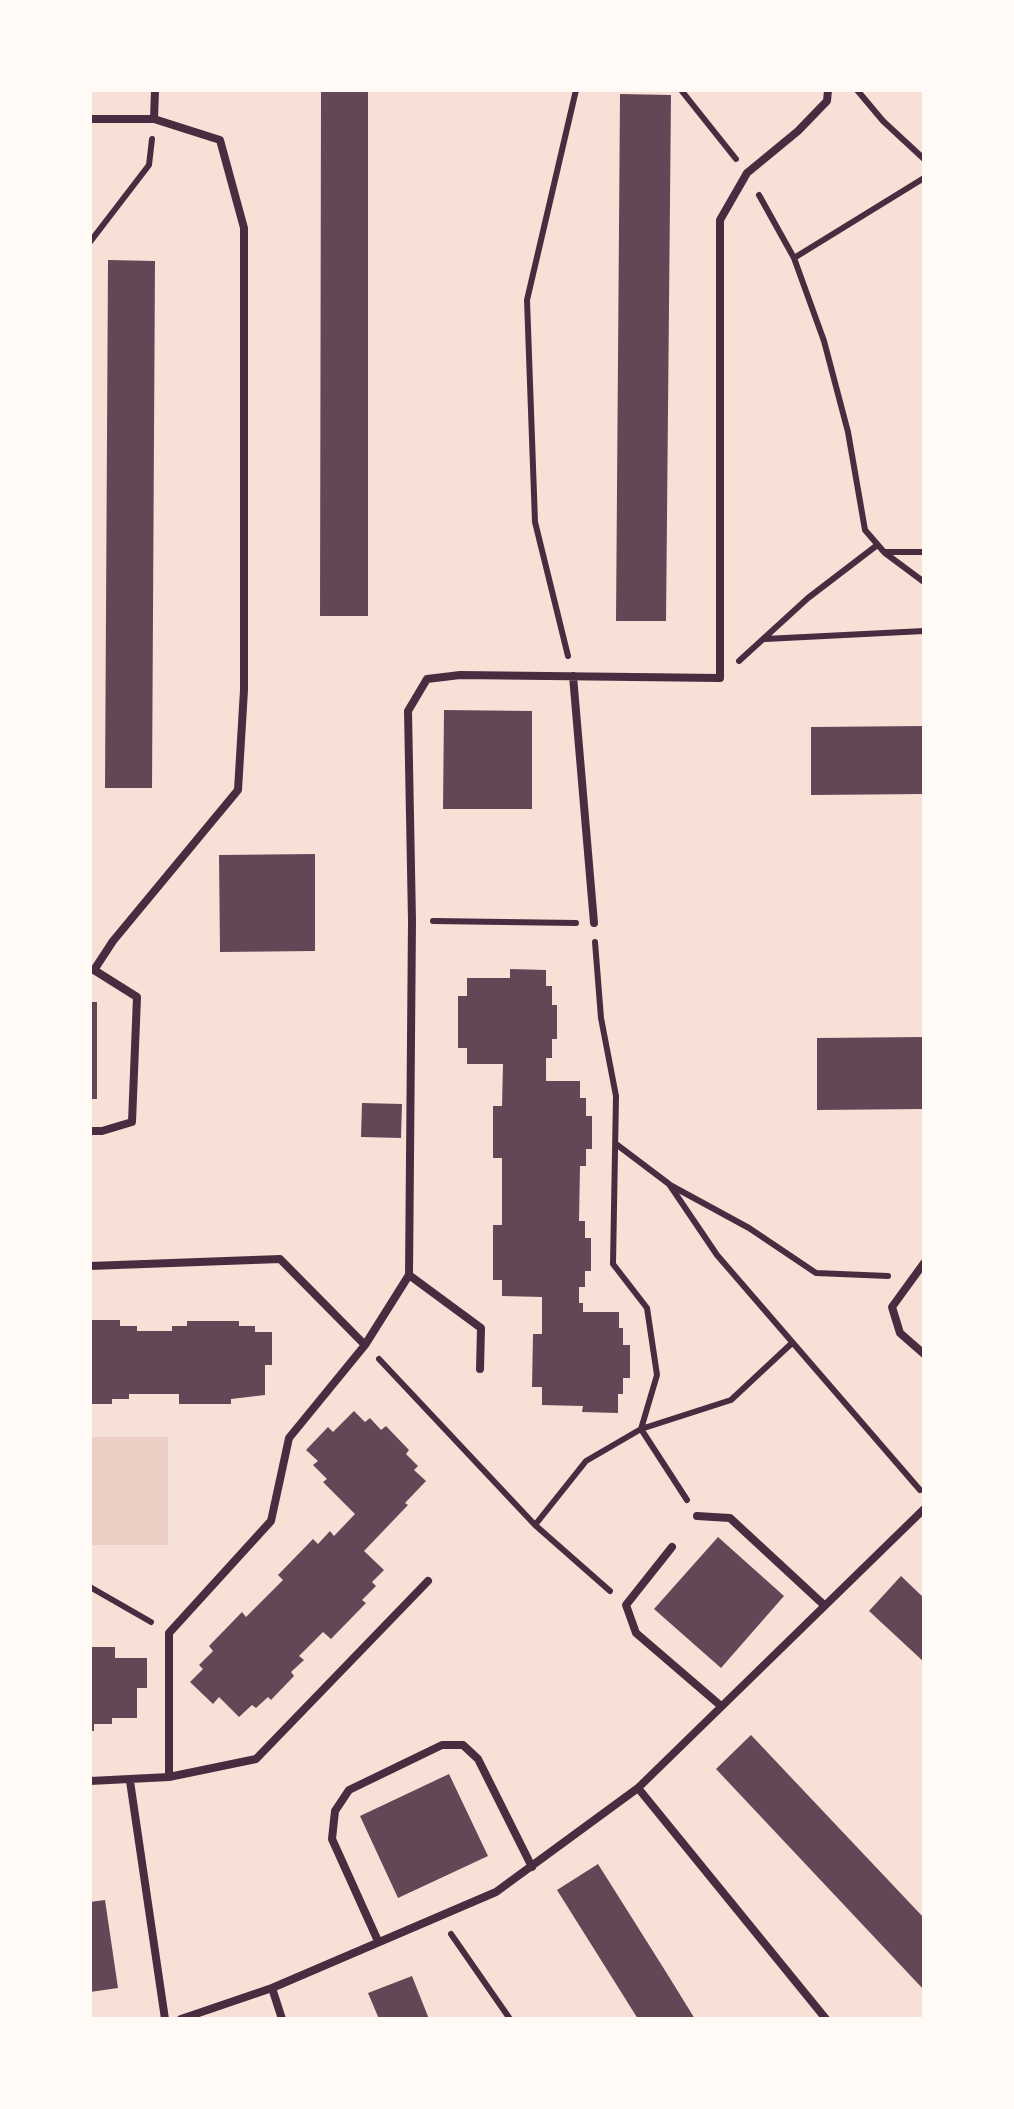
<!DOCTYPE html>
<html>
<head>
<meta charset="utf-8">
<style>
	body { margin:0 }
	#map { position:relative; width:1014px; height:2109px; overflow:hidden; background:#f7e1d7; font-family:Helvetica,sans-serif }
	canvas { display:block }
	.frame { position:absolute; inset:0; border:92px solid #fffaf5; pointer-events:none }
</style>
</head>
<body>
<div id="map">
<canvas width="1014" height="2109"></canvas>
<div class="frame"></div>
</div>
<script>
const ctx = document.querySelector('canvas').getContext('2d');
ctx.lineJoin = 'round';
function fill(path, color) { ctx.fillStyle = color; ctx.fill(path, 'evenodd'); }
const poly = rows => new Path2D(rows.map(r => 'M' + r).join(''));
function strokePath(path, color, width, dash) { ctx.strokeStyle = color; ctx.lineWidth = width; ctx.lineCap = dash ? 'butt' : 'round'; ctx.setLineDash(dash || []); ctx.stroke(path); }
fill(poly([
	[90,1437,168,1437,168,1545,90,1545]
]), '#ebcfc5');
fill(poly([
	[321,90,368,90,368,616,320,616],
	[620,94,671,95,666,621,616,621],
	[108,260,155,261,152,788,105,788],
	[444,710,532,711,532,809,443,809],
	[924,726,924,794,811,795,811,727],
	[315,854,315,951,220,952,219,855],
	[510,969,546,970,546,986,552,986,552,1005,557,1005,557,1039,552,1039,552,1058,546,1058,546,1081,580,1081,580,1098,586,1098,586,1116,592,1116,592,1149,586,1149,586,1166,580,1166,579,1221,585,1221,585,1238,591,1238,591,1271,585,1271,585,1287,579,1287,579,1303,583,1303,583,1312,619,1312,619,1328,623,1328,623,1345,630,1345,630,1378,623,1378,623,1394,618,1394,618,1413,582,1412,583,1406,542,1405,542,1387,532,1387,533,1334,542,1334,542,1297,502,1296,502,1280,493,1280,493,1225,502,1225,502,1158,493,1158,493,1106,502,1106,503,1064,467,1064,467,1048,458,1048,458,996,467,996,467,978,510,978],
	[90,1002,97,1002,97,1099,90,1099],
	[924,1037,924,1109,817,1110,817,1038],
	[362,1103,402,1104,401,1138,361,1137],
	[90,1320,120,1320,120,1326,137,1326,137,1331,172,1331,172,1326,187,1326,187,1321,239,1321,239,1326,255,1326,255,1332,272,1332,272,1365,265,1365,265,1395,231,1399,231,1404,179,1404,179,1394,129,1394,129,1399,112,1399,112,1404,90,1404],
	[354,1411,365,1422,370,1418,381,1430,386,1426,409,1450,406,1454,418,1466,414,1470,426,1481,405,1503,408,1505,364,1551,384,1570,372,1582,376,1586,362,1600,366,1603,331,1639,323,1632,299,1656,304,1660,291,1672,294,1676,271,1700,268,1697,256,1708,252,1705,239,1717,219,1697,213,1704,190,1682,203,1669,199,1665,213,1651,209,1646,242,1612,246,1617,283,1580,278,1575,313,1539,318,1544,330,1531,334,1536,355,1514,323,1482,327,1479,313,1465,318,1461,306,1450,328,1427,333,1432],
	[718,1537,784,1596,721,1668,654,1609],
	[901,1576,924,1598,924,1662,869,1611],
	[90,1647,115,1647,115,1658,147,1658,147,1688,137,1688,137,1718,112,1718,112,1724,94,1724,94,1731,90,1731],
	[751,1735,924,1918,924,1990,716,1769],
	[449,1774,488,1856,398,1898,360,1816],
	[598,1864,666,1972,695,2019,638,2019,557,1890],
	[105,1900,118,1988,90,1992,90,1902],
	[412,1976,429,2019,379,2019,368,1993]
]), '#644757');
strokePath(poly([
	[681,90,736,159],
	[857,90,883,121,924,159],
	[759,195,794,258,824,341,848,432,865,530,884,552,924,552],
	[90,242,149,165,152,139],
	[794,258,924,178],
	[885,553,924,582],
	[765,639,924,631],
	[568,656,535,522,527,300,576,90],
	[739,661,808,598,876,546],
	[433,921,576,923],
	[595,942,601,1018,616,1096,613,1264,647,1308,657,1375,641,1429,687,1500],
	[616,1144,669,1184,717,1255,920,1490],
	[670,1185,749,1228,816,1273,888,1276],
	[379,1359,535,1525,610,1591],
	[535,1525,586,1461,641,1429,731,1400,792,1343],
	[90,1587,151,1622],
	[451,1934,510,2019]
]), '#4a2c40', 6);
strokePath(poly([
	[90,119,154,119,220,140,244,228,244,690,238,790,113,941,94,970,90,970],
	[154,119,155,90],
	[573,676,594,923],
	[90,1131,102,1131,132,1122,137,997,94,970],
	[924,1263,892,1307,900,1333,924,1354],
	[90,1266,280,1259,365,1345],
	[409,1275,481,1328,480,1369],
	[697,1516,730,1518,824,1605],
	[672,1547,626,1605,636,1633,721,1706],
	[169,1777,169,1633,271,1521,289,1438,365,1345,409,1275,412,921,408,711,427,679,460,675,720,678,720,220,747,173,798,131,827,101,828,90],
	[90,1781,169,1777,256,1759,428,1581],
	[130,1781,165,2019],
	[638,1788,826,2019],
	[378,1941,332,1839,335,1811,349,1790,442,1745,463,1745,478,1759,532,1867],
	[272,1988,282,2019],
	[181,2019,272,1988,496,1892,638,1788,924,1509]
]), '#4a2c40', 8);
</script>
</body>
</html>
